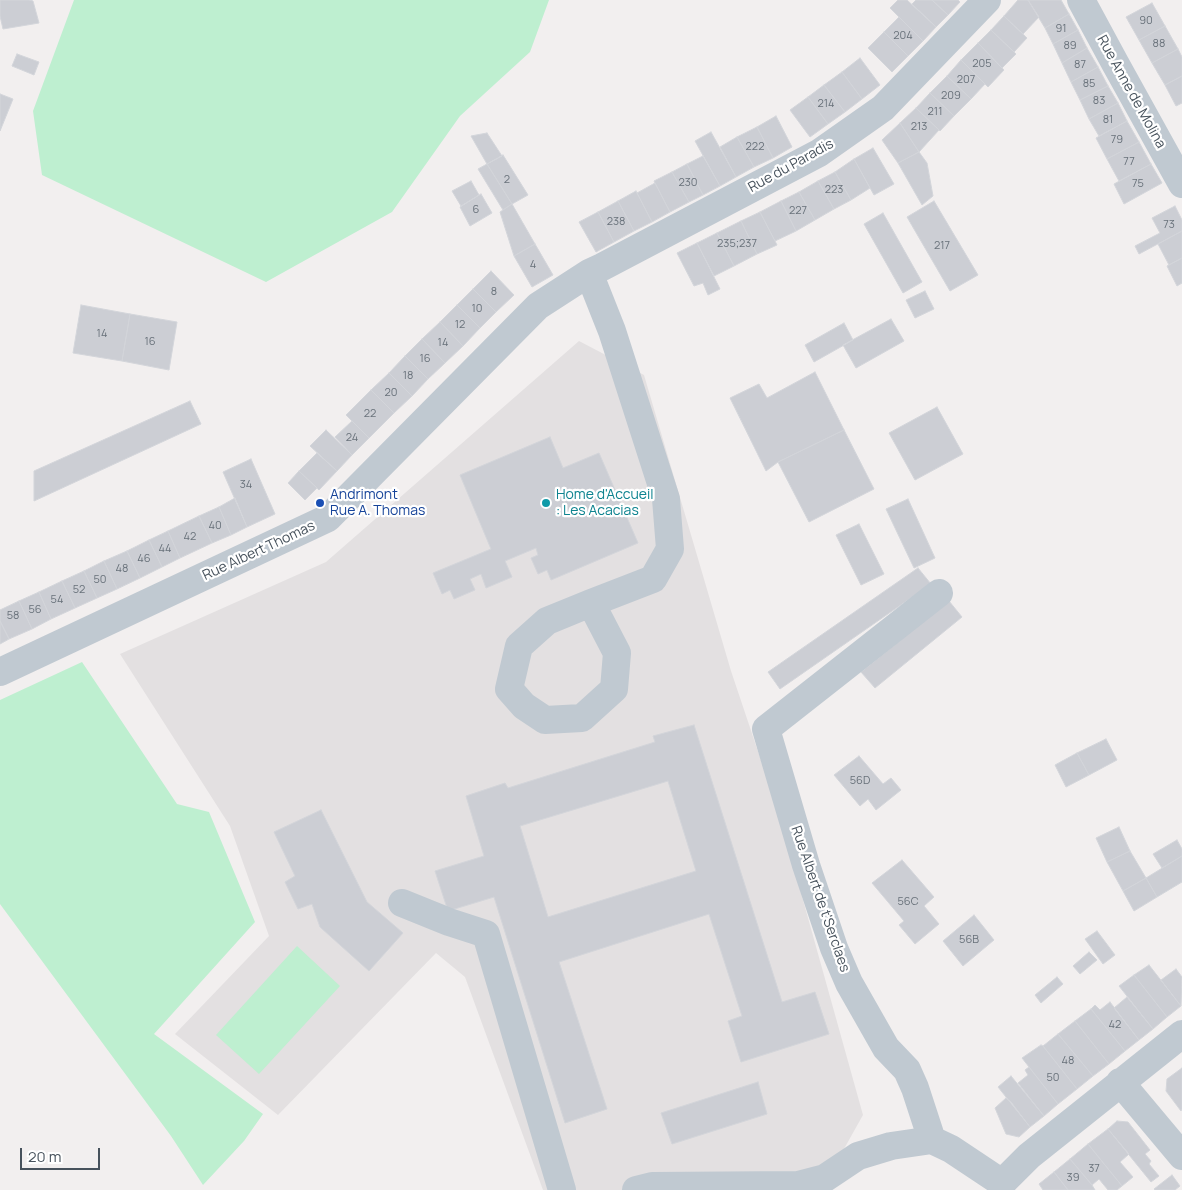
<!DOCTYPE html>
<html>
<head>
<meta charset="utf-8">
<style>
	body { margin:0 }
	#map { position:relative; width:1182px; height:1190px; overflow:hidden; background:#f2efef; font-family:Manrope,sans-serif }
	canvas { display:block }
	.scale { position:absolute; left:20px; top:1148px; width:80px; height:22px; box-sizing:border-box; border:2px solid #47525c; border-top:0; padding-left:6px; font-size:15px; line-height:18px; white-space:nowrap; color:#47525c; -webkit-text-stroke:4px #fff; paint-order:stroke }
</style>
</head>
<body>
<div id="map">
<canvas width="1182" height="1190"></canvas>
<div class="scale">20 m</div>
</div>
<script>
const ctx = document.querySelector('canvas').getContext('2d');
ctx.lineJoin = 'round';
function fill(path, color) { ctx.fillStyle = color; ctx.fill(path, 'evenodd'); }
const poly = rows => new Path2D(rows.map(r => 'M' + r).join(''));
function strokePath(path, color, width, dash) { ctx.strokeStyle = color; ctx.lineWidth = width; ctx.lineCap = dash ? 'butt' : 'round'; ctx.setLineDash(dash || []); ctx.stroke(path); }
function drawText(font, color, halo, rows, align = 'center') {
  ctx.font = font + ' Manrope,sans-serif'; ctx.lineWidth = 4.5; ctx.setLineDash([]); ctx.textBaseline = 'middle'; ctx.strokeStyle = halo; ctx.fillStyle = color; for (const [text, x, y, turn = 0] of rows) {
    ctx.save(); ctx.translate(x, y); ctx.rotate((+turn || 0) * Math.PI / 180); ctx.textAlign = isNaN(turn) ? turn : align; if (halo) ctx.strokeText(text, 0, 0); ctx.fillText(text, 0, 0); ctx.restore();
  }
}
fill(poly([
	[579,341,644,375,731,671,779,814,863,1115,840,1156,808,1176,628,1190,543,1190,465,977,436,953,278,1115,175,1034,269,936,230,826,120,654,326,562]
]), '#e3e0e1');
fill(poly([
	[74,0,549,0,530,52,460,116,392,212,266,282,42,175,33,111],
	[82,662,177,804,209,812,255,922,154,1034,263,1114,244,1141,203,1185,171,1136,0,904,0,700],
	[297,946,340,986,259,1074,216,1035]
]), '#beefd0');
const building = poly([
	[0,0,29,0,33,1,39,23,3,29,0,16,0,0],
	[898,0,907,0,936,27,923,41,890,8,898,0],
	[916,0,932,0,948,15,936,27,912,4,916,0],
	[932,0,958,0,960,2,948,15,932,0],
	[1018,0,1028,0,1039,17,1023,34,1004,16,1018,0],
	[1028,0,1061,0,1069,14,1045,28,1028,0],
	[1152,3,1165,26,1139,40,1126,17,1152,3],
	[1069,14,1078,30,1053,44,1045,28,1069,14],
	[1004,16,1027,38,1014,52,991,30,1004,16],
	[899,17,923,41,908,56,884,32,899,17],
	[1165,26,1178,49,1152,63,1139,40,1165,26],
	[991,30,1016,54,1002,68,978,43,991,30],
	[1078,30,1087,48,1062,63,1053,44,1078,30],
	[884,32,908,56,892,72,868,48,884,32],
	[978,43,1004,70,988,87,961,60,978,43],
	[1087,48,1098,67,1071,82,1062,63,1087,48],
	[1178,49,1182,57,1182,76,1165,85,1152,63,1178,49],
	[17,54,39,62,34,75,12,66,17,54],
	[860,58,880,85,862,99,842,72,860,58],
	[961,60,985,84,971,99,947,76,961,60],
	[1098,67,1108,86,1080,100,1071,82,1098,67],
	[842,72,862,99,845,112,824,85,842,72],
	[947,76,971,99,954,116,930,93,947,76],
	[1182,76,1182,103,1176,106,1165,85,1182,76],
	[824,85,845,112,828,124,808,97,824,85],
	[1108,86,1118,103,1089,119,1080,100,1108,86],
	[930,93,954,116,940,131,916,108,930,93],
	[0,94,13,99,0,131,0,94],
	[808,97,828,124,810,137,790,110,808,97],
	[1118,103,1127,121,1099,136,1089,119,1118,103],
	[916,108,939,130,919,152,900,123,916,108],
	[776,116,792,147,773,158,757,127,776,116],
	[1127,121,1139,142,1107,159,1096,138,1127,121],
	[900,123,919,152,898,163,882,140,900,123],
	[757,127,773,158,754,167,737,137,757,127],
	[711,132,736,177,720,186,695,141,711,132],
	[487,133,502,156,487,164,471,136,487,133],
	[737,137,754,167,736,177,720,147,737,137],
	[1139,142,1151,164,1119,181,1107,159,1139,142],
	[873,148,894,184,874,195,854,159,873,148],
	[919,152,927,163,933,196,922,205,898,163,919,152],
	[503,155,528,195,512,204,487,164,503,155],
	[703,156,720,186,703,195,687,164,703,156],
	[854,159,870,188,851,200,835,172,854,159],
	[487,164,512,204,503,210,478,169,487,164],
	[687,164,703,195,689,202,672,172,687,164],
	[1151,164,1162,183,1124,204,1114,184,1151,164],
	[672,172,689,202,670,212,654,181,672,172],
	[835,172,851,200,834,209,818,181,835,172],
	[471,181,479,195,461,206,452,191,471,181],
	[818,181,834,209,815,220,799,192,818,181],
	[655,183,670,212,652,222,637,193,655,183],
	[636,191,652,222,634,231,618,201,636,191],
	[799,192,815,220,796,231,781,201,799,192],
	[481,194,492,213,470,226,460,207,481,194],
	[618,201,634,231,614,242,598,212,618,201],
	[781,201,796,231,775,241,760,212,781,201],
	[934,201,978,275,950,291,907,217,934,201],
	[512,204,535,244,514,256,500,212,512,204],
	[1175,206,1182,220,1182,231,1139,254,1135,246,1160,233,1152,218,1175,206],
	[598,212,614,242,596,252,579,222,598,212],
	[760,212,777,245,757,254,741,221,760,212],
	[883,213,922,282,903,293,864,224,883,213],
	[741,221,757,254,734,266,717,233,741,221],
	[1182,231,1182,258,1169,265,1158,244,1182,231],
	[717,233,734,266,714,276,697,243,717,233],
	[697,243,720,289,708,295,703,283,694,286,677,253,697,243],
	[535,244,553,275,532,287,514,256,535,244],
	[1182,258,1182,283,1177,286,1167,266,1182,258],
	[491,271,514,295,496,312,473,289,491,271],
	[473,289,496,312,480,328,457,305,473,289],
	[925,291,934,309,915,318,906,300,925,291],
	[81,305,130,314,122,361,73,353,81,305],
	[457,305,480,328,463,346,440,322,457,305],
	[130,314,177,322,169,370,122,361,130,314],
	[891,319,904,341,856,368,843,345,891,319],
	[440,322,463,346,445,363,422,339,440,322],
	[844,323,853,340,814,362,805,345,844,323],
	[422,339,445,363,428,379,405,356,422,339],
	[405,356,428,379,412,396,389,373,405,356],
	[815,372,844,430,778,462,766,471,730,398,759,384,767,398,815,372],
	[389,373,412,396,394,413,371,390,389,373],
	[371,390,394,413,369,438,346,415,371,390],
	[190,401,201,424,34,501,34,471,190,401],
	[937,407,963,454,915,480,889,433,937,407],
	[352,421,369,438,352,455,335,437,352,421],
	[326,430,352,455,337,471,310,446,326,430],
	[844,430,874,489,809,522,778,462,844,430],
	[550,437,563,468,599,453,638,543,551,580,547,570,538,574,531,558,538,555,536,548,505,561,512,577,486,588,481,574,470,579,475,590,454,599,450,590,442,594,433,573,491,549,460,475,550,437],
	[317,453,337,471,319,490,299,471,317,453],
	[251,459,275,514,247,527,223,472,251,459],
	[299,471,317,488,305,500,288,483,299,471],
	[235,498,247,527,231,535,219,507,235,498],
	[908,499,935,558,914,568,886,509,908,499],
	[219,507,231,535,212,543,199,516,219,507],
	[199,516,212,543,180,558,168,531,199,516],
	[859,524,884,574,861,585,836,535,859,524],
	[168,531,180,558,162,567,149,540,168,531],
	[149,540,162,567,140,578,127,551,149,540],
	[127,551,140,578,117,589,104,561,127,551],
	[104,561,117,589,97,598,84,571,104,561],
	[918,568,931,584,780,689,768,672,918,568],
	[84,571,97,598,75,608,62,581,84,571],
	[62,581,75,608,51,619,39,592,62,581],
	[39,592,51,619,32,629,19,601,39,592],
	[19,601,32,629,9,639,0,621,0,610,19,601],
	[949,601,962,617,875,688,861,672,949,601],
	[0,621,9,639,0,644,0,621],
	[694,725,782,1002,815,992,829,1034,741,1062,728,1021,742,1016,709,914,559,962,607,1109,565,1123,494,897,448,911,435,871,484,856,466,796,505,783,508,788,655,742,653,736,694,725],
	[668,781,696,871,548,917,520,826,668,781],
	[1106,739,1117,760,1089,775,1077,753,1106,739],
	[1077,753,1089,775,1066,787,1055,765,1077,753],
	[859,756,883,784,891,778,901,790,876,810,868,799,860,806,834,775,859,756],
	[321,810,367,902,403,933,369,971,320,927,312,904,298,909,285,882,295,876,274,832,321,810],
	[1119,827,1130,851,1107,862,1096,838,1119,827],
	[1177,840,1182,849,1182,856,1162,868,1153,854,1177,840],
	[1130,851,1146,878,1123,891,1107,862,1130,851],
	[1182,856,1182,882,1157,897,1146,878,1182,856],
	[902,860,934,897,924,906,939,924,915,944,899,925,904,921,872,883,902,860],
	[1146,878,1157,897,1134,911,1123,891,1146,878],
	[974,915,994,940,963,966,943,941,974,915],
	[1097,931,1115,955,1103,964,1085,939,1097,931],
	[1089,952,1097,960,1080,974,1073,966,1089,952],
	[1149,965,1181,1006,1167,1017,1134,975,1149,965],
	[1176,969,1182,977,1181,1006,1161,980,1176,969],
	[1134,975,1167,1017,1153,1029,1119,986,1134,975],
	[1057,977,1063,984,1041,1003,1035,995,1057,977],
	[1127,997,1153,1029,1139,1040,1114,1008,1127,997],
	[1110,1002,1139,1040,1125,1051,1091,1009,1095,1005,1100,1010,1110,1002],
	[1091,1009,1125,1051,1109,1064,1075,1021,1091,1009],
	[1075,1021,1109,1064,1093,1076,1058,1034,1075,1021],
	[1058,1034,1093,1076,1077,1089,1043,1046,1058,1034],
	[1041,1045,1043,1046,1077,1089,1058,1104,1022,1058,1041,1045],
	[1029,1067,1058,1104,1044,1116,1018,1083,1028,1075,1025,1070,1029,1067],
	[1182,1068,1182,1109,1181,1111,1166,1091,1167,1079,1182,1068],
	[1011,1076,1044,1116,1030,1127,998,1087,1011,1076],
	[758,1082,767,1114,672,1144,661,1113,758,1082],
	[1006,1098,1011,1102,1030,1127,1019,1137,1006,1134,995,1108,1006,1098],
	[1117,1121,1128,1122,1150,1150,1145,1154,1151,1161,1149,1164,1159,1176,1151,1182,1108,1129,1117,1121],
	[1108,1129,1129,1154,1120,1162,1133,1177,1122,1186,1088,1144,1108,1129],
	[1088,1144,1122,1186,1117,1190,1108,1190,1099,1179,1092,1185,1070,1159,1088,1144],
	[1070,1159,1092,1185,1095,1190,1068,1190,1054,1172,1070,1159],
	[1054,1172,1068,1190,1043,1190,1039,1184,1054,1172],
	[1172,1175,1180,1186,1175,1190,1155,1190,1154,1189,1172,1175]
]);
fill(building, '#ccced4');
strokePath(building, '#d3d5da', 1);
strokePath(poly([
	[1081,0,1115,63,1182,184],
	[589,273,612,331,666,499,670,549,653,579,591,603,547,621,519,646,509,689,524,706,545,720,582,718,614,689,617,653,591,603],
	[0,672,328,518,538,306,589,273,602,267,819,153,883,108,987,0],
	[402,903,449,922,486,934,562,1190],
	[1120,1082,1182,1156],
	[932,1140,915,1088,907,1070,886,1048,849,983,834,948,806,865,766,729,939,593],
	[636,1190,652,1186,798,1185,825,1178,858,1156,891,1146,932,1140,951,1149,1002,1183],
	[1001,1190,1002,1183,1029,1156,1182,1034]
]), '#c0c9d1', 28);
for (const [x, y, r, color] of [
	[320,503,5,"#1a4fb4"],
	[546,503,5,"#0f9aa8"]
]) { const dot = new Path2D(); dot.arc(x, y, r, 0, 2 * Math.PI); ctx.fillStyle = color; ctx.fill(dot); strokePath(dot, '#fff', 2); }
drawText('11px', '#68717a', null, [
	["90",1146,21],
	["91",1061,29],
	["204",903,36],
	["88",1159,44],
	["89",1070,46],
	["205",982,64],
	["87",1080,65],
	["207",966,80],
	["85",1089,84],
	["209",951,96],
	["83",1099,101],
	["214",826,104],
	["211",935,112],
	["81",1108,120],
	["213",919,127],
	["79",1117,140],
	["222",755,147],
	["77",1129,162],
	["2",507,180],
	["230",688,183],
	["75",1138,184],
	["223",834,190],
	["6",476,210],
	["227",798,211],
	["238",616,222],
	["73",1169,225],
	["235;237",737,244],
	["217",942,246],
	["4",533,265],
	["8",494,292],
	["10",477,309],
	["12",460,325],
	["14",102,334],
	["16",150,342],
	["14",443,343],
	["16",425,359],
	["18",408,376],
	["20",391,393],
	["22",370,414],
	["24",352,438],
	["34",246,485],
	["40",215,526],
	["42",190,537],
	["44",165,549],
	["46",144,559],
	["48",122,569],
	["50",100,580],
	["52",79,590],
	["54",57,600],
	["56",35,610],
	["58",13,616],
	["56D",860,781],
	["56C",908,902],
	["56B",969,940],
	["42",1115,1025],
	["48",1068,1061],
	["50",1053,1078],
	["37",1094,1169],
	["39",1073,1178]
]);
drawText('14px', '#47525c', '#fff', [
	["Rue Anne de Molina",1131,92,61],
	["Rue du Paradis",791,166,-29],
	["Rue Albert Thomas",259,551,-25],
	["Rue Albert de t'Serclaes",820,899,71]
]);
drawText('14px', '#164399', '#fff', [
	["Andrimont",330,495],
	["Rue A. Thomas",330,511]
], 'left');
drawText('14px', '#0d838f', '#fff', [
	["Home d'Accueil",556,495],
	[": Les Acacias",556,511]
], 'left');
</script>
</body>
</html>
